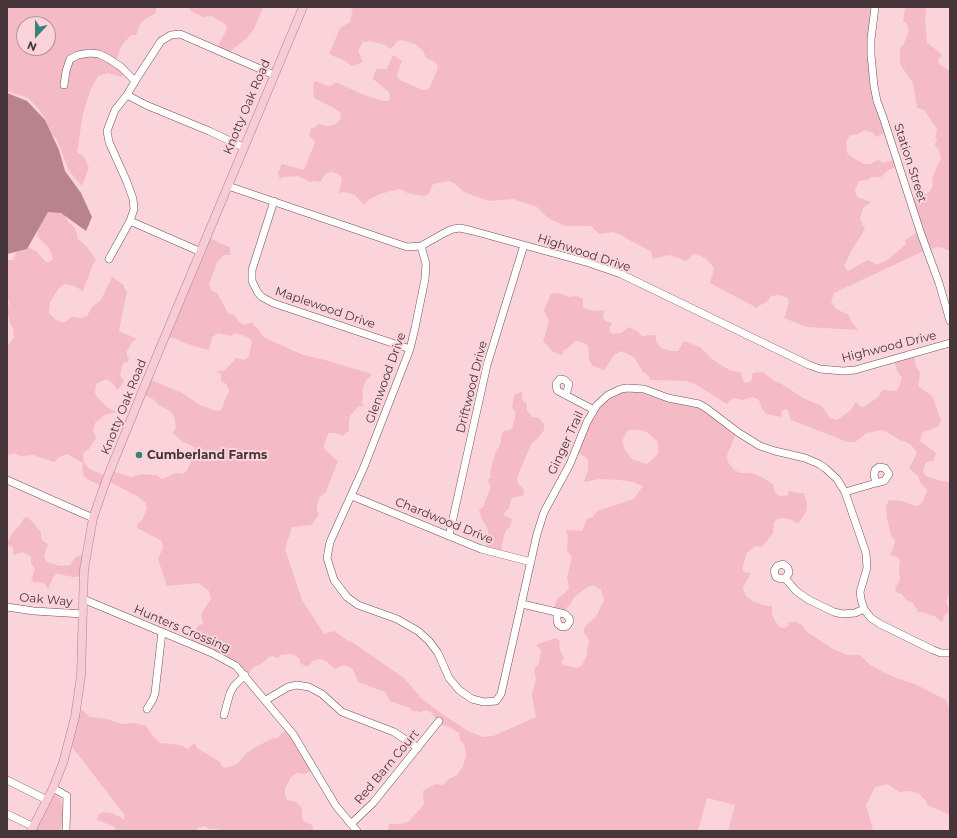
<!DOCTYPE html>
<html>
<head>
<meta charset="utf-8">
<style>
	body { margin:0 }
	#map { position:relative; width:957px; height:838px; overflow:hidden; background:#fad3db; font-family:Montserrat,sans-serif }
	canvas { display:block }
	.frame { position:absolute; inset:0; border:8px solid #463639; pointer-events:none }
	.north { position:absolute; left:16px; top:16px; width:40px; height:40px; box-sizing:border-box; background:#fad3db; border:1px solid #b2949a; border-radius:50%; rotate:202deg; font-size:11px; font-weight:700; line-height:16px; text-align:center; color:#463639 }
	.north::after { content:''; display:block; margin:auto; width:14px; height:18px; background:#3a8077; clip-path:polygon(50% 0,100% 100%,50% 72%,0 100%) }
</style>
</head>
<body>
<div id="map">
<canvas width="957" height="838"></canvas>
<div class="frame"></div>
<div class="north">N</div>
</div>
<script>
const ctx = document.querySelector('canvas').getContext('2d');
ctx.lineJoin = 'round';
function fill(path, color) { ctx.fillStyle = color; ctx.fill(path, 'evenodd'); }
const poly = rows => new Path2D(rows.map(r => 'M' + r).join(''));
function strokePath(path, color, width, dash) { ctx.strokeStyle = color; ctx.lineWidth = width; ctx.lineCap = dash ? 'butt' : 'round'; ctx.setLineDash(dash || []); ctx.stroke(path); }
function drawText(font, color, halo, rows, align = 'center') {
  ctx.font = font + ' Montserrat,sans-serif'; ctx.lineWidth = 4; ctx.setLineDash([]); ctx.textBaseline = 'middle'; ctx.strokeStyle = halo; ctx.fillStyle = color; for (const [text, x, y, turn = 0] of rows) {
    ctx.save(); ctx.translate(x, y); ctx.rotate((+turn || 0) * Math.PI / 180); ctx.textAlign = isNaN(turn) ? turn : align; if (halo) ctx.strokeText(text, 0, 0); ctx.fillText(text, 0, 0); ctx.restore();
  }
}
fill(poly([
	[7,7,156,7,156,13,144,20,140,24,136,35,132,35,129,37,122,45,115,62,126,73,121,77,107,73,98,76,91,89,83,113,77,152,84,157,89,168,82,186,69,171,57,140,49,131,44,117,37,107,28,98,7,91],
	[24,24,48,24,48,48,24,48],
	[189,7,263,7,254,29,248,37,226,55,216,50,227,29,226,24,211,16,203,17,191,11],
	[353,7,874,7,873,86,889,131,876,137,873,133,868,131,864,130,858,134,850,135,846,142,847,153,853,158,864,164,870,164,878,160,884,163,898,158,901,164,887,171,881,177,871,177,867,180,859,181,855,190,856,195,859,198,871,202,863,208,860,219,865,229,852,250,844,266,848,271,868,260,877,265,889,259,906,244,905,240,918,232,910,199,929,193,933,186,932,178,941,158,939,151,935,145,937,139,935,137,937,129,924,110,917,108,913,83,900,64,900,48,903,46,909,30,907,24,903,21,905,7,926,7,925,19,927,42,942,55,938,60,939,64,950,71,950,251,939,247,926,250,834,293,831,302,836,309,849,315,851,321,858,330,807,327,784,318,789,303,788,299,785,297,779,295,771,296,767,302,760,305,757,308,710,283,714,269,712,265,705,258,699,255,694,254,686,261,670,255,653,259,651,251,631,241,621,235,613,232,599,234,591,226,565,226,548,218,537,207,513,199,488,201,464,192,454,183,449,181,433,184,428,195,422,196,407,193,405,191,399,189,380,194,368,200,364,205,355,195,344,192,339,193,342,178,338,174,332,172,326,173,320,182,314,181,310,182,298,176,283,177,280,179,278,173,282,164,304,170,315,142,309,135,311,128,314,128,318,124,327,126,334,125,340,120,341,113,334,108,314,98,313,85,315,81,328,86,332,85,335,83,338,83,364,95,384,101,388,101,390,98,389,92,373,79,374,74,377,69,387,69,393,55,402,61,397,74,397,76,400,80,422,90,426,90,430,87,437,70,438,66,435,62,426,58,423,51,415,44,402,40,398,41,391,49,385,45,370,41,363,42,358,51,363,62,352,66,345,61,329,54,340,28,350,22],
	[48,209,65,215,68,222,73,226,77,233,77,238,87,247,96,260,93,264,83,291,74,286,65,284,59,288,50,302,49,313,55,319,61,322,65,322,72,317,81,318,87,316,92,307,101,300,112,277,124,285,124,288,127,291,119,331,137,339,132,342,127,351,127,356,129,359,128,362,124,363,122,366,120,376,124,380,122,385,117,390,113,383,106,379,96,384,95,393,98,398,107,407,116,412,104,415,100,419,95,423,93,431,96,438,89,449,84,452,83,456,84,463,90,469,107,477,110,470,131,477,141,474,156,475,162,479,176,473,183,474,187,471,195,452,194,447,183,442,173,433,176,427,174,416,170,411,159,405,153,399,142,394,149,379,182,393,200,405,217,411,221,410,223,407,224,401,229,392,229,389,226,384,221,381,221,374,216,371,223,371,226,369,236,358,245,360,249,356,252,341,249,338,236,333,230,336,218,333,212,337,209,350,187,344,174,338,164,338,207,237,216,241,219,243,230,247,230,255,224,255,217,262,209,285,212,291,217,293,228,313,235,316,239,322,244,325,252,322,254,326,258,328,263,337,303,355,325,360,369,373,371,376,366,380,362,391,363,395,362,403,364,406,358,407,350,416,349,421,349,432,346,432,343,436,335,433,329,433,327,437,324,445,325,450,338,461,326,492,319,498,317,505,317,511,319,514,312,525,292,527,285,549,302,600,324,634,334,631,348,641,352,642,404,678,421,698,442,714,468,731,483,737,493,736,536,717,532,694,536,679,534,669,539,663,541,650,536,645,555,638,560,641,559,648,564,658,561,662,563,665,577,668,582,665,587,655,587,650,589,642,588,638,584,633,584,629,587,624,596,617,604,600,601,590,593,585,588,587,574,597,570,605,568,606,561,615,554,609,557,599,565,593,569,588,567,577,572,557,567,551,568,536,566,530,582,531,587,519,593,517,597,511,634,499,643,486,633,482,620,480,599,479,586,482,584,481,588,471,588,461,586,457,575,452,596,404,627,385,704,407,736,434,727,455,728,462,733,469,740,473,752,473,761,477,773,484,774,490,778,495,784,497,788,495,788,491,800,493,804,493,807,504,806,512,798,524,792,520,784,518,778,519,774,522,773,533,762,547,755,546,747,553,742,569,744,572,751,573,743,588,745,595,754,602,767,606,772,606,772,615,779,627,784,628,788,626,789,622,797,622,803,626,805,630,807,632,833,649,847,655,860,655,869,664,881,671,896,678,915,684,946,700,950,710,950,815,927,805,926,801,919,794,911,791,899,792,887,784,875,787,866,805,873,830,875,831,728,831,735,805,707,798,698,831,388,831,389,824,401,824,409,821,420,809,424,804,423,791,436,784,441,785,444,784,447,780,457,775,463,766,466,756,465,747,460,740,459,733,451,728,440,724,432,713,426,710,420,712,412,711,410,708,390,701,385,692,358,682,353,669,344,665,335,669,326,661,320,659,313,661,307,667,300,663,300,659,296,656,291,654,281,655,278,658,273,656,269,657,263,663,254,667,246,675,190,642,196,629,198,626,203,624,201,614,211,599,209,591,198,583,167,586,158,559,163,548,162,541,137,528,137,525,142,520,147,508,146,503,137,496,110,482,106,481,103,487,87,479,84,476,82,469,83,463,67,454,61,456,54,462,33,455,21,456,14,453,7,455,7,343,9,344,14,337,13,328,10,324,7,310,9,304,8,299,7,299,7,260,13,260,18,249,26,246,36,251,46,262,49,262,53,259,51,252,47,246,38,237,37,231],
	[628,430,640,430,648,433,657,441,659,451,656,456,647,464,632,459,625,450,622,441],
	[559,293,569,297,577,296,583,299,583,307,586,309,595,311,604,310,603,318,606,321,612,323,609,330,612,334,621,333,629,327,637,331,642,336,656,335,656,342,661,348,670,351,678,351,684,341,700,347,713,360,729,370,742,373,741,376,744,382,747,383,751,381,753,373,763,372,774,381,780,383,803,398,822,406,830,418,837,420,851,410,856,402,860,406,864,407,878,397,882,390,896,391,899,387,902,378,897,371,894,358,912,353,914,357,916,367,920,373,918,386,932,396,941,420,939,426,922,433,920,441,936,453,933,461,929,461,925,464,923,472,926,476,942,481,950,482,950,592,946,602,950,611,944,616,943,621,941,622,936,617,922,612,918,612,913,603,906,600,902,594,896,592,895,589,900,579,899,568,900,560,897,557,890,555,893,549,895,541,891,535,887,519,886,506,889,500,902,501,915,506,920,505,923,501,927,490,920,482,918,476,909,468,916,455,916,451,910,444,898,439,890,434,882,430,867,433,855,442,848,442,791,420,788,411,786,409,782,410,781,417,766,414,762,409,759,400,753,397,742,400,734,398,729,401,727,404,695,384,687,381,650,380,649,376,643,372,634,357,621,351,615,354,604,370,593,366,589,360,588,346,584,343,577,341,574,342,569,348,565,349,561,355,552,351,543,341,549,322,544,310,551,294],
	[522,391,522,399,527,404,527,410,532,417,539,418,544,424,544,430,538,438,531,444,517,478,518,484,523,488,524,495,512,498,509,508,503,515,512,519,510,527,507,529,504,535,501,551,485,548,488,538,488,530,482,519,479,510,483,507,490,489,490,484,487,481,491,477,490,474,493,461,496,451,501,443,501,438,503,431,509,430,512,428,515,418,515,411,512,408,514,395],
	[28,517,41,532,41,537,43,541,48,544,44,556,47,562,60,566,70,565,76,557,86,553,83,576,73,577,59,574,56,574,53,577,48,589,45,584,37,582,35,583,31,580,35,569,31,563,31,557,23,552,13,555,13,548,7,544,13,532,20,525,24,518],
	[76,711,83,711,90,717,107,719,121,724,135,723,146,726,153,736,160,743,180,745,188,749,194,743,197,748,220,762,222,767,226,768,237,764,247,753,254,748,271,739,278,738,280,735,290,728,315,770,304,774,297,773,291,777,285,789,285,795,287,800,296,802,302,808,302,819,305,822,312,825,314,831,224,831,217,829,210,829,204,826,198,828,196,831,116,831,115,827,97,820,99,814,104,812,112,813,125,820,124,814,69,743],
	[51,792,60,798,61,800,63,810,61,831,31,831]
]), '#f4bbc7');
fill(poly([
	[7,93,27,101,45,120,59,150,65,171,81,193,92,217,86,231,61,213,48,212,27,249,7,254]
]), '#b9838e');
const minor = poly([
	[875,7,871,39,871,55,874,86,877,101,883,117,921,234,939,283,950,321],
	[64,85,66,71,70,59,78,55,90,53,99,54,109,59,121,67,135,81],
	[127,95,146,105,209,131,243,147],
	[228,186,407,247,421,246,446,232,453,229,460,228,473,231,589,263,621,274,809,365,820,369,843,371,855,370,950,343],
	[274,201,252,270,252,281,258,293,262,297,273,303,410,349],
	[130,221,201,252],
	[421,246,426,264,425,279,415,328,410,349,364,467,330,542,327,558,334,580,347,597,358,605,397,619,418,631,429,641,438,653,449,678,459,690,472,699,484,702,496,701,501,694,537,534,544,512,570,464,587,422,597,405,608,395,621,389,627,388,644,389,668,398,699,404,706,408,739,433,760,446,775,451,805,458,819,464,825,468,837,479,845,492,866,553,867,568,860,592,861,599,864,609,871,618,880,624,933,650,941,653,950,653],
	[109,259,130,221,134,209,133,199,127,182,109,142,107,131,115,110,127,95,137,78,161,41,171,35,180,34,274,75],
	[566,395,569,384,565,380,560,379,556,384,557,390,558,391,594,410],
	[7,480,93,518],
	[845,492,876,483,884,481,885,480,889,474,885,468,879,467,875,470,874,475,876,483],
	[352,496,481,549,531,562],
	[449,536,487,365,524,245],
	[785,578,789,573,788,568,783,564,777,566,774,571,776,577,781,579,785,578,796,591,809,600,834,612,842,614,855,613,864,609],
	[83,599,212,653,236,666,293,734,336,806,357,831],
	[522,604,565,614,569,618,570,621,567,626,562,627,558,624,557,620,557,612],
	[7,607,34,611,83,614],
	[266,700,288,687,297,685,309,687,322,694,342,712,394,732,418,748],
	[147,709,153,699,155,693,162,632],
	[224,715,230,693,234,686,245,675],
	[7,780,47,800],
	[53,788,67,796,66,831],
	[7,814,34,827],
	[351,824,373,803,439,721]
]);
const major = poly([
	[31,831,53,788,63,763,75,717,81,676,84,570,93,518,107,478,158,353,303,7]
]);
strokePath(minor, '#725158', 8);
strokePath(major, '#b6818d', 9);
strokePath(minor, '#fff', 7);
strokePath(major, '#f7ccd6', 8);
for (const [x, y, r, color] of [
	[139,455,4,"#3a8077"]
]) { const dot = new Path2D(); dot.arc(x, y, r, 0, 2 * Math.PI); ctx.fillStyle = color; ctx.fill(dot); strokePath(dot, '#fad3db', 1.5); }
drawText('12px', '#463639', '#fad3db', [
	["Knotty Oak Road",247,107,-67],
	["Station Street",910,163,72],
	["Highwood Drive",584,253,18],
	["Maplewood Drive",325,308,19],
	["Highwood Drive",889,347,-14],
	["Glenwood Drive",386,378,-70],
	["Driftwood Drive",472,387,-76],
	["Knotty Oak Road",124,407,-68],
	["Ginger Trail",566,443,-65],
	["Chardwood Drive",444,521,22],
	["Oak Way",46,600,5],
	["Hunters Crossing",182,629,23],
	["Red Barn Court",387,767,-50]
]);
drawText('bold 12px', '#463639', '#fad3db', [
	["Cumberland Farms",147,455]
], 'left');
</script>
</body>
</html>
